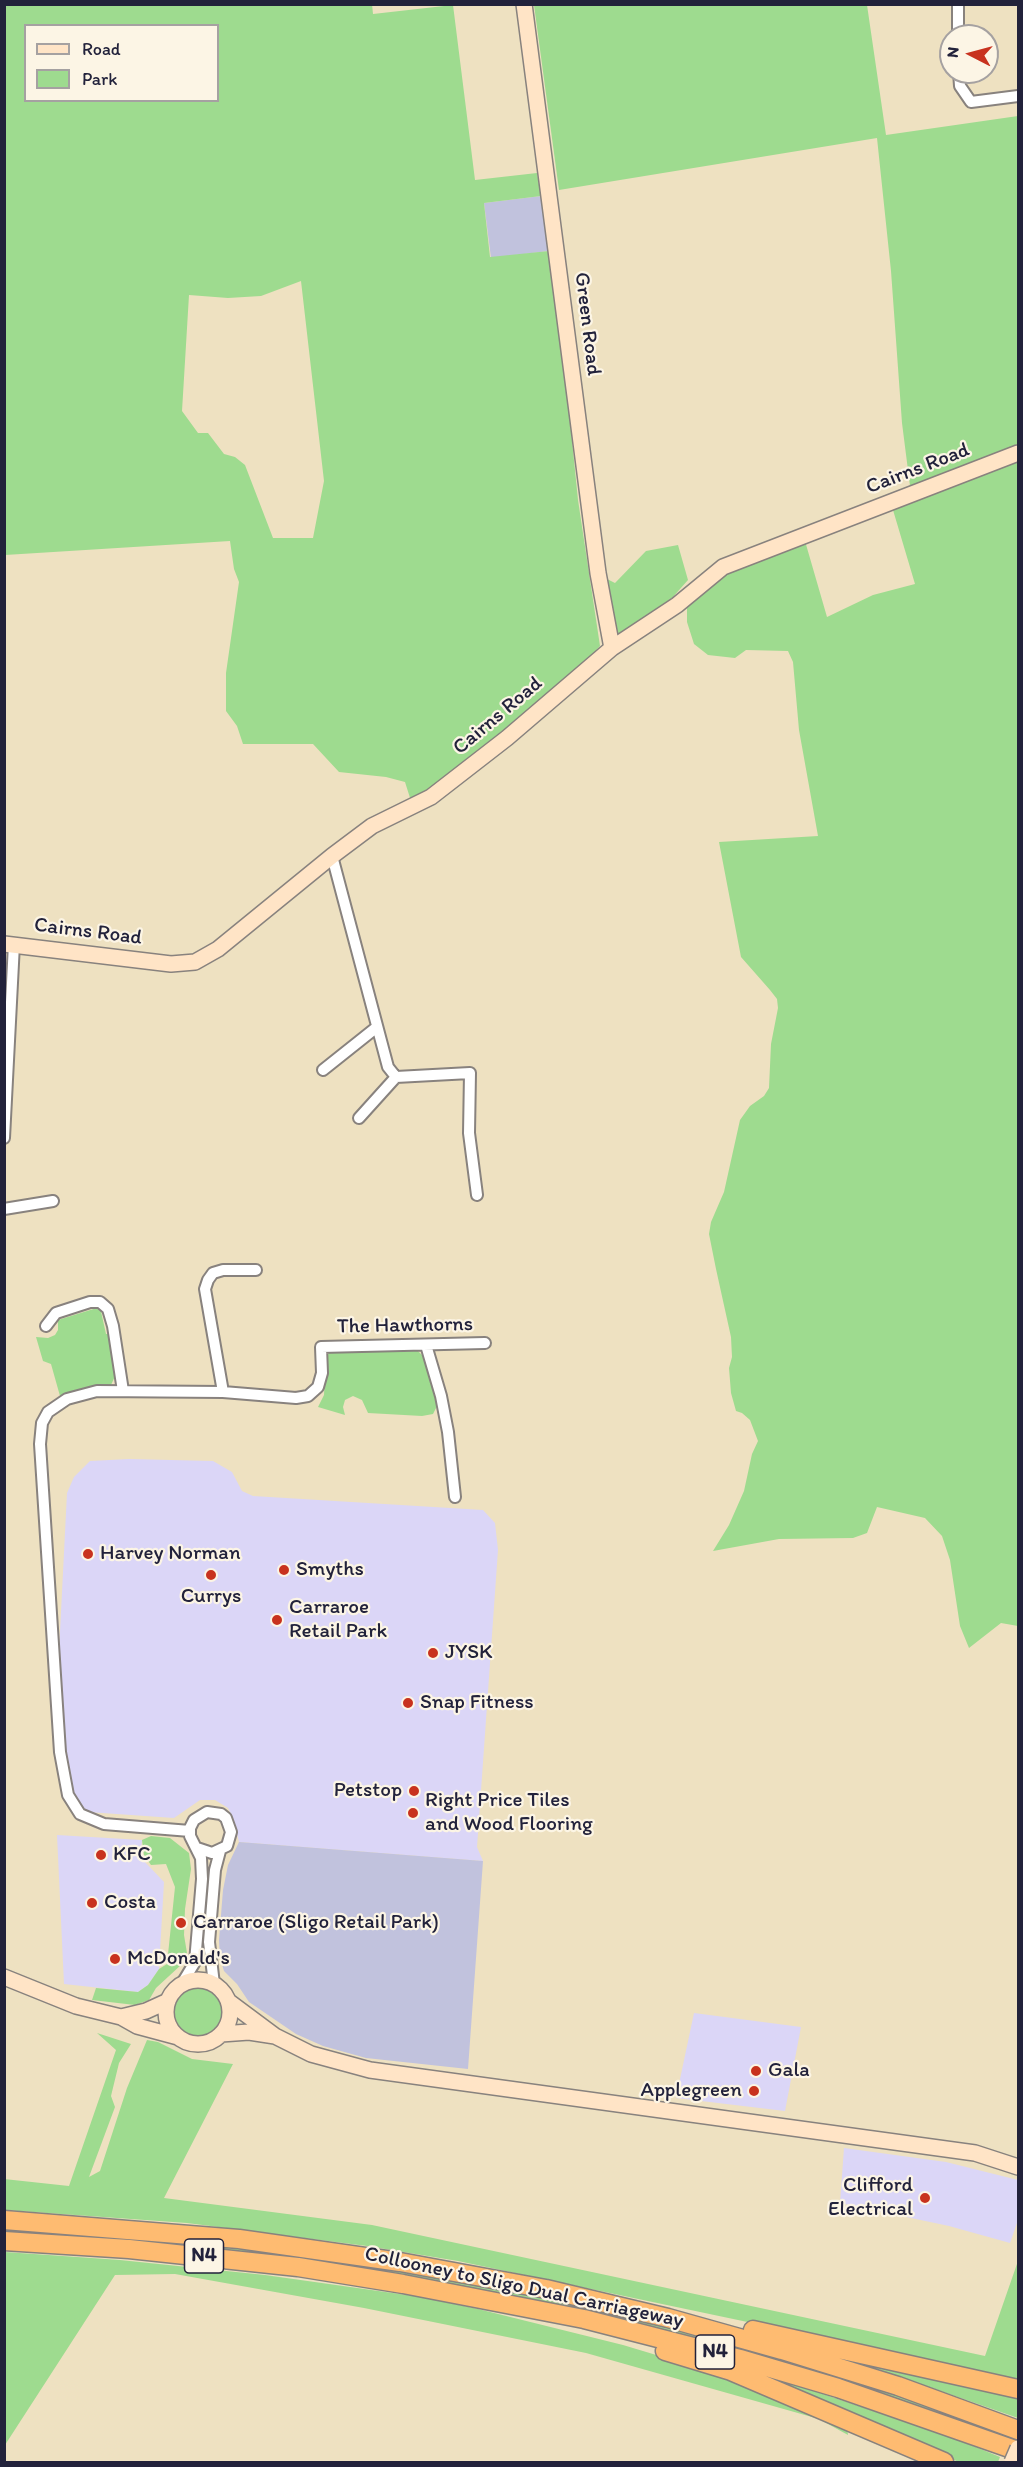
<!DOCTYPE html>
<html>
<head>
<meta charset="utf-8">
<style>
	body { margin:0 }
	#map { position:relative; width:1023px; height:2467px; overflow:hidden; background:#eee1c1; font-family:Itim,sans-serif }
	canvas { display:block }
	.frame { position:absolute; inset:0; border:6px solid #22223b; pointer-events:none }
	.legend { position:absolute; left:24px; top:24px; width:195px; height:78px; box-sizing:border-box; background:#fcf5e5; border:2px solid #a5a1a1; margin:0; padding:8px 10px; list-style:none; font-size:18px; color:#22223b }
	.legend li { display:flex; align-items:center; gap:12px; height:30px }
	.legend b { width:30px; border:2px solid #a5a1a1 }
	.north { position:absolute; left:939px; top:24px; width:60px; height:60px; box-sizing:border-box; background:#fcf5e5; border:2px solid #a5a1a1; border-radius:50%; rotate:276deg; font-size:16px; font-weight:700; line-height:24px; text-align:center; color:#22223b }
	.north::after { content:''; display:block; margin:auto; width:21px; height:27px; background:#c8321e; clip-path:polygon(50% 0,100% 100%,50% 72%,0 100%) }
</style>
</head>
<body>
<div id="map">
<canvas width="1023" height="2467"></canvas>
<div class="frame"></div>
<ul class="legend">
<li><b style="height:8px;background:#ffe4c6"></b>Road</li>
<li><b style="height:16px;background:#9edb8f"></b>Park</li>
</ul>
<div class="north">N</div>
</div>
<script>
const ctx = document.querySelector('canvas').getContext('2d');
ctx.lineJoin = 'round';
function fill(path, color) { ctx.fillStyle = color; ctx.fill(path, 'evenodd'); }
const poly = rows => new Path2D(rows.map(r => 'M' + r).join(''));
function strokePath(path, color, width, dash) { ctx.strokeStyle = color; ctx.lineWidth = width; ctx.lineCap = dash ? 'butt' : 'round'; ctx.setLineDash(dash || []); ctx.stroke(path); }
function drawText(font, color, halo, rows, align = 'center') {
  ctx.font = font + ' Itim,sans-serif'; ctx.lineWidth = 4.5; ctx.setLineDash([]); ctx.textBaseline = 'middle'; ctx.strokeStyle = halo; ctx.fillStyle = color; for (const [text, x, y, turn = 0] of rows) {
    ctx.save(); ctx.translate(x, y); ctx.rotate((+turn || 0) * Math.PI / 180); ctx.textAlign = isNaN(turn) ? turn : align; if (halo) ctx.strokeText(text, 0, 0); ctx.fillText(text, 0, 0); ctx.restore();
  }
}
fill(poly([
	[129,1459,213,1461,232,1472,242,1491,253,1496,483,1510,495,1523,498,1550,477,1847,483,1861,239,1842,233,1818,228,1808,215,1800,200,1800,174,1818,88,1812,77,1803,65,1783,57,1691,67,1493,74,1477,90,1461],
	[57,1835,142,1840,141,1851,145,1862,164,1882,159,1969,148,1985,138,1992,64,1984],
	[694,2013,801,2027,785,2111,676,2098],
	[844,2148,946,2162,1018,2180,1018,2220,1010,2243,949,2226,840,2203]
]), '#dbd6f7');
fill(poly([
	[541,196,549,251,491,258,484,203],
	[239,1842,483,1861,468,2069,366,2058,323,2046,296,2034,249,2002,237,1984,224,1971,220,1958,219,1940,223,1890,228,1865]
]), '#c1c2dd');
fill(poly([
	[372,4,373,14,453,5,475,180,537,173,541,196,484,203,490,257,549,251,560,322,578,500,600,646,583,665,428,794,411,801,405,782,386,777,339,772,313,744,243,744,237,726,226,711,226,673,239,582,234,569,230,541,5,555,5,5],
	[26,26,218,26,218,100,26,100],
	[301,281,324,481,313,538,273,538,245,465,235,457,224,454,208,433,198,433,182,411,189,295,228,298,261,296],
	[534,5,867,5,886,135,1018,116,1018,444,910,486,902,423,891,271,877,138,559,190],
	[1018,460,1018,1626,1001,1623,969,1648,960,1626,950,1560,942,1536,925,1518,877,1507,867,1533,853,1538,779,1539,713,1551,729,1525,744,1491,752,1454,758,1441,750,1420,742,1413,736,1411,731,1393,729,1368,732,1357,731,1337,716,1269,709,1234,711,1222,724,1192,740,1120,750,1106,764,1096,769,1088,771,1044,778,1008,777,999,770,990,741,957,719,842,818,836,799,730,793,662,788,651,746,650,735,658,708,655,694,644,687,622,687,606,726,574,805,541,827,617,873,595,915,584,893,510],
	[678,545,688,580,672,598,612,648,605,578,615,583,646,551],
	[100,1307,106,1334,109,1334,117,1372,111,1385,81,1389,60,1396,51,1364,43,1361,36,1337,48,1338,55,1335,58,1330,58,1320],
	[416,1349,422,1355,439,1402,433,1414,422,1416,368,1413,362,1400,353,1396,345,1400,343,1407,345,1415,318,1407,324,1395,326,1357,330,1352],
	[151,1836,170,1838,189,1853,191,1869,185,1909,184,1935,187,1953,181,1965,156,1988,149,2000,135,2005,92,2000,96,1988,138,1992,148,1985,159,1969,167,1964,175,1887,166,1864,151,1865,144,1855,142,1840],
	'174 2011a25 25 0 1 1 50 0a25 25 0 1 1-50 0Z',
	[97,2033,131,2044,119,2063,111,2096,115,2107,89,2177,100,2171,127,2088,147,2040,158,2042,192,2059,233,2064,164,2198,372,2225,985,2356,1018,2261,1018,2382,980,2371,458,2261,367,2246,187,2223,5,2210,4,2179,69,2186,116,2050],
	[5,2226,227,2244,508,2287,797,2359,1013,2433,1010,2440,815,2371,629,2321,544,2302,354,2266,176,2244,5,2233],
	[5,2252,120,2260,265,2275,421,2297,478,2309,623,2345,726,2376,847,2426,848,2435,819,2419,586,2353,364,2308,175,2274,115,2275,5,2445],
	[802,2345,1018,2393,1018,2418,869,2366],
	[737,2369,802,2387,954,2438,1000,2457,998,2462,959,2462]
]), '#9edb8f');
const street = poly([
	[958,4,958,36],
	[959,72,960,86,971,102,1018,96],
	[332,856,388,1067,396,1077,359,1118],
	[323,1070,377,1027],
	[396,1077,470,1073,469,1133,477,1195],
	[4,1138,14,944],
	[4,1209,53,1201],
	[46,1326,56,1313,90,1302,100,1302,108,1309,113,1326,123,1391],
	[426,1345,441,1396,448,1432,455,1497],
	[223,1392,205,1289,208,1280,213,1273,223,1270,256,1270],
	[190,1831,104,1824,80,1814,68,1795,60,1752,40,1444,42,1423,48,1412,67,1399,97,1391,223,1392,296,1398,308,1396,318,1387,322,1373,321,1347,485,1343],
	[214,1984,209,1942,215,1870,220,1851],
	[181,1985,195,1962,202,1879,201,1858,190,1836,190,1828,194,1820,207,1812,221,1814,226,1818,231,1832,227,1846,212,1853,197,1848]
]);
const secondary = poly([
	[524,4,598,573,612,648],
	[4,944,171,964,195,962,218,949,332,856,372,826,431,797,507,738,612,648,677,605,723,567,1018,453],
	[4,1977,76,2006,121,2017,137,2026,178,2037],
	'166 2012a32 32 0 1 1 64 0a32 32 0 1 1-64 0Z',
	[228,2001,275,2036,311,2054,370,2070,975,2153,1018,2167],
	[121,2017,146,2011,168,2001],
	[221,2034,249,2032,275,2036]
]);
const highway = poly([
	[4,2220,239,2239,400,2262,546,2289,668,2318,782,2350,898,2386,1018,2430],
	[4,2241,129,2249,298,2267,403,2284,584,2319,740,2359,838,2388,1018,2451],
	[753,2330,1018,2389],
	[665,2351,731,2371,944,2462]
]);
strokePath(street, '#88827e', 14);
strokePath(secondary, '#88827e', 18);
strokePath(highway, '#88827e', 21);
strokePath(street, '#fff', 10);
strokePath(secondary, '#ffe4c6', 15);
strokePath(highway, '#febb71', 18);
const secondaryBridge = poly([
	[1012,2462,1018,2448]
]);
strokePath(secondaryBridge, '#88827e', 18, []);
strokePath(secondaryBridge, '#ffe4c6', 15);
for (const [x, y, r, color] of [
	[88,1554,6,"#c8321e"],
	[284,1570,6,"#c8321e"],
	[211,1575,6,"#c8321e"],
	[277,1620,6,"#c8321e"],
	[433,1653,6,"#c8321e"],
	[408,1703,6,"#c8321e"],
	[414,1791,6,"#c8321e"],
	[413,1813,6,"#c8321e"],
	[101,1855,6,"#c8321e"],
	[92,1903,6,"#c8321e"],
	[181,1923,6,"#c8321e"],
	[115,1959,6,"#c8321e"],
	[756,2071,6,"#c8321e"],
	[754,2091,6,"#c8321e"],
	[925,2198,6,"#c8321e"]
]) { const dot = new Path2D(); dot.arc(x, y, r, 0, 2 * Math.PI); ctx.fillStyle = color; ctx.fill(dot); strokePath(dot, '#fcf5e5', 2); }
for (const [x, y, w] of [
	[204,2256,39],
	[715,2352,39]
]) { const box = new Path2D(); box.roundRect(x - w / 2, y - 17, w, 34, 4.5); ctx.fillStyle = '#fcf5e5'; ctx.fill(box); strokePath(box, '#22223b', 1.5); }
drawText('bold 20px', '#22223b', null, [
	["N4",204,2256],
	["N4",715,2352]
]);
drawText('21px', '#22223b', '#fcf5e5', [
	["Green Road",587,324,83],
	["Cairns Road",918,469,-21],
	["Cairns Road",498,716,-40],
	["Cairns Road",88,932,7],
	["The Hawthorns",405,1326,-1],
	["Collooney to Sligo Dual Carriageway",524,2288,12]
]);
drawText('21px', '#22223b', '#fcf5e5', [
	["Harvey Norman",100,1554],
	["Smyths",296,1570],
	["Currys",211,1597,"center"],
	["Carraroe",289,1608],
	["Retail Park",289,1632],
	["JYSK",445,1653],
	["Snap Fitness",420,1703],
	["Petstop",402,1791,"right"],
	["Right Price Tiles",425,1801],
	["and Wood Flooring",425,1825],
	["KFC",113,1855],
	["Costa",104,1903],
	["Carraroe (Sligo Retail Park)",193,1923],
	["McDonald's",127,1959],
	["Gala",768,2071],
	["Applegreen",742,2091,"right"],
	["Clifford",913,2186,"right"],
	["Electrical",913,2210,"right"]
], 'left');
</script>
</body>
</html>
